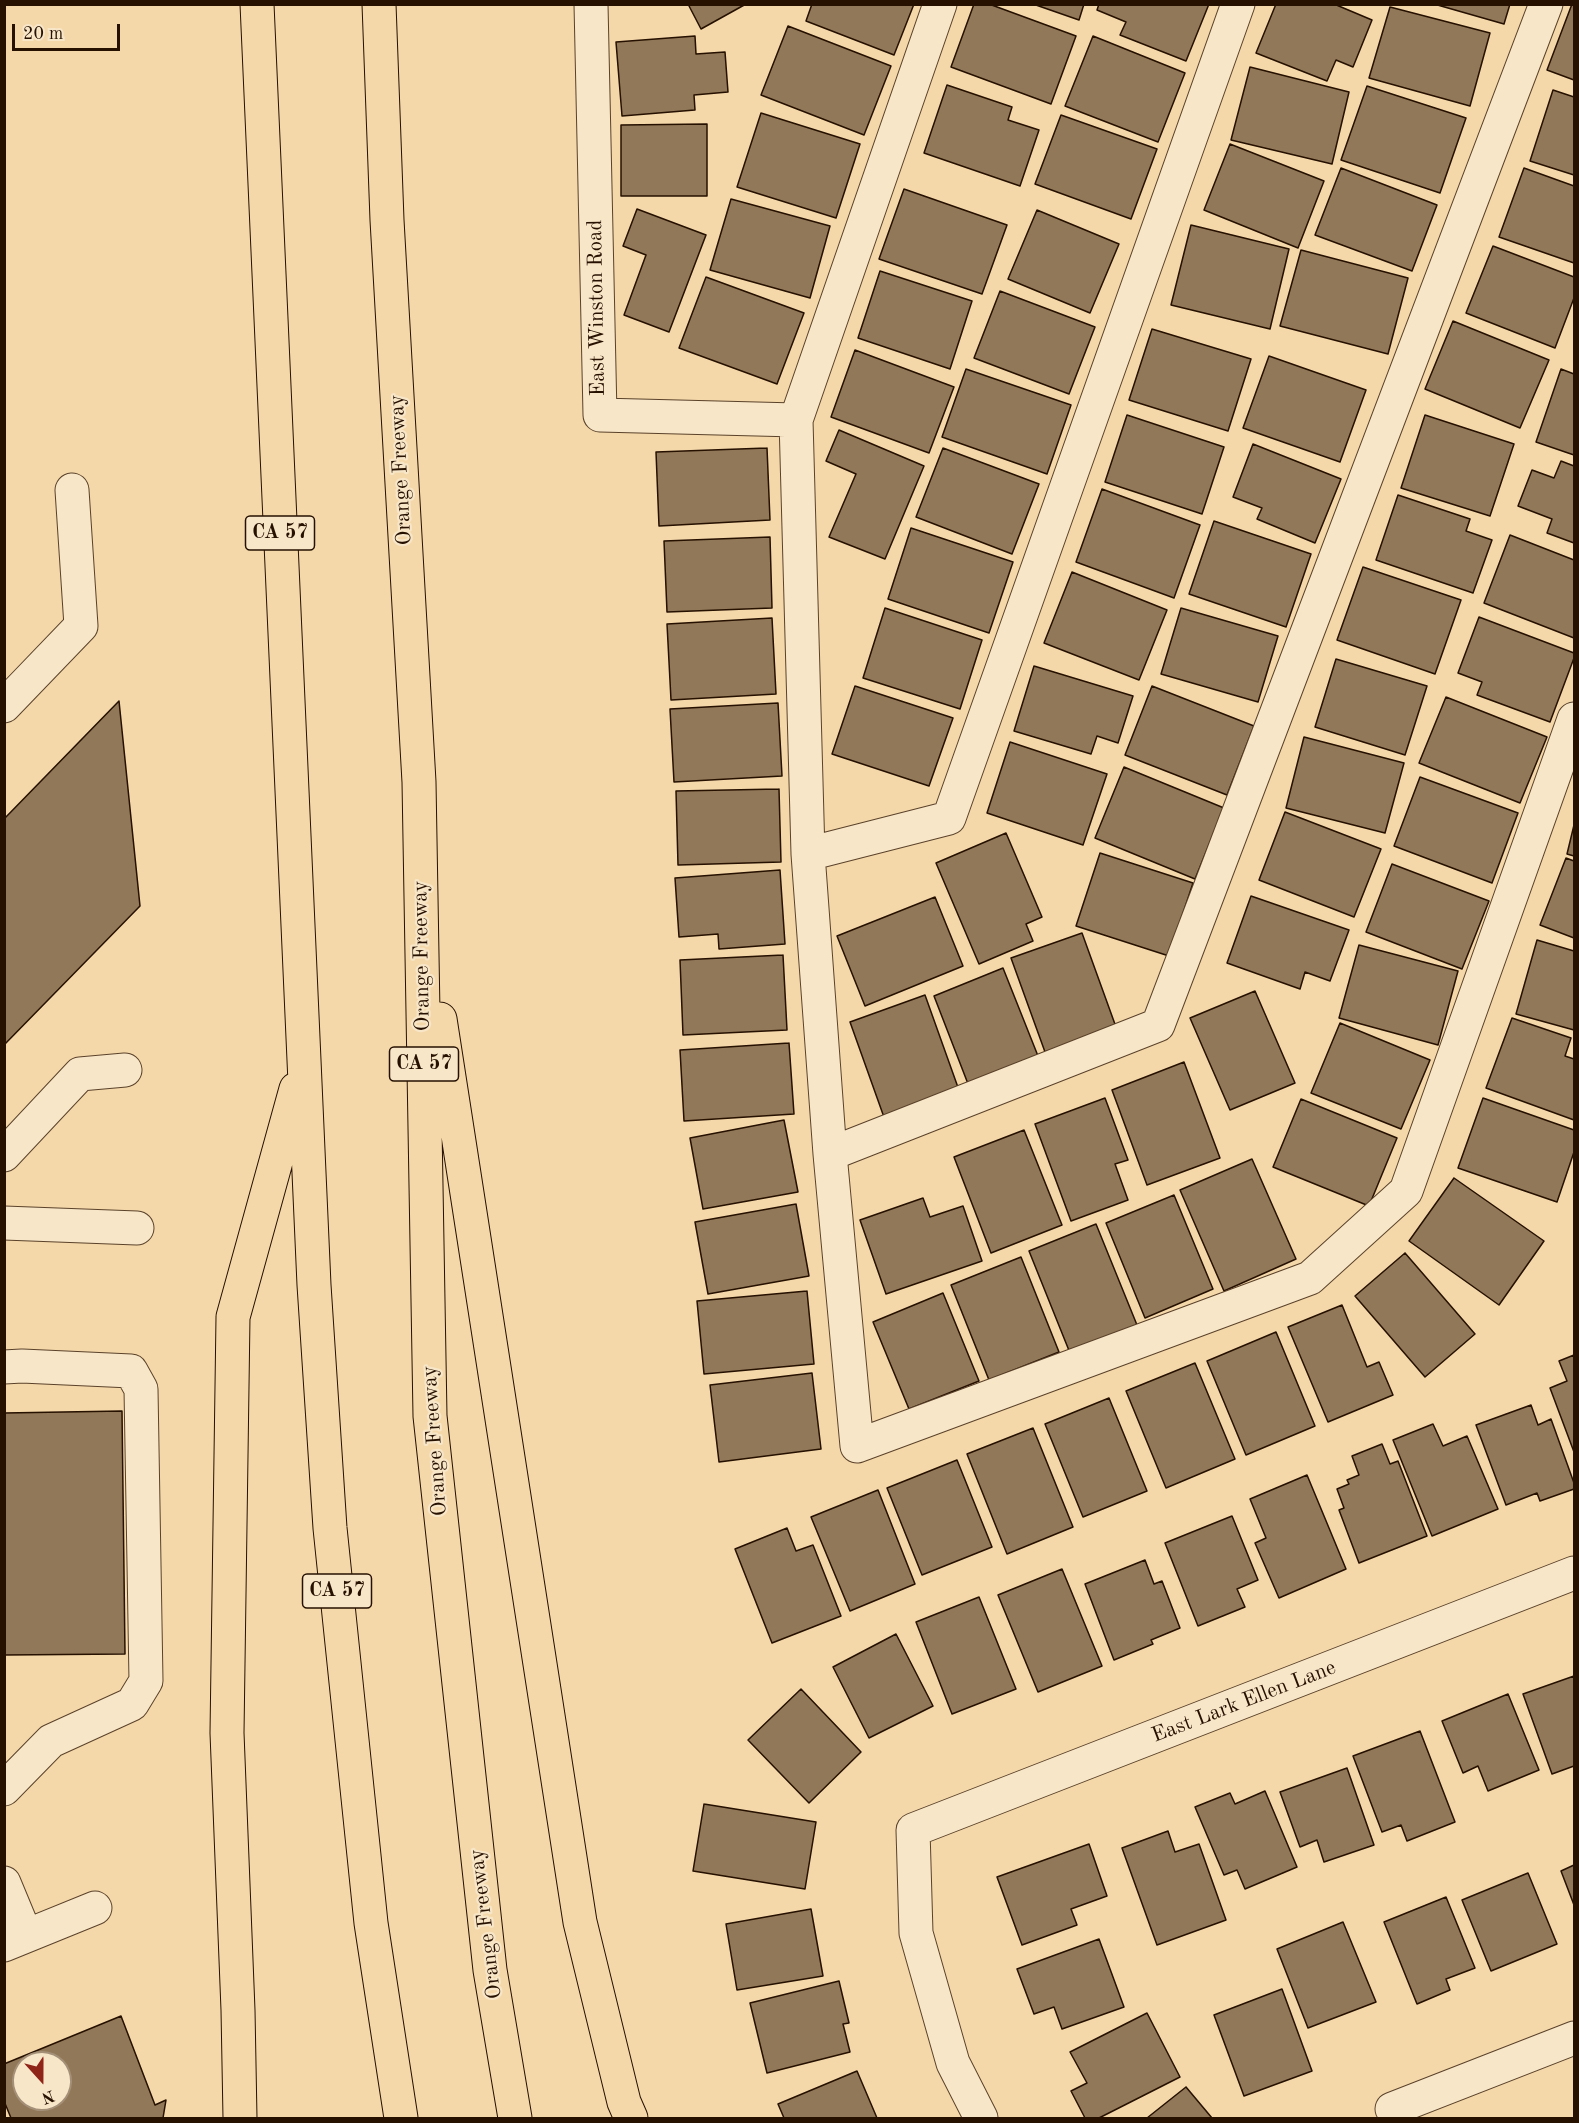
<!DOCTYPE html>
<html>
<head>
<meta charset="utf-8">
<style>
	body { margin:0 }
	#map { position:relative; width:1579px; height:2123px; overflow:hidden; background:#f4d8aa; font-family:"Old Standard TT",serif }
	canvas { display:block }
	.frame { position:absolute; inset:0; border:6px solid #261000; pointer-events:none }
	.north { position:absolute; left:12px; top:2051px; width:60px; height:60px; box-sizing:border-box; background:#f8e6c8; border:2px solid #a49078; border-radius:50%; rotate:159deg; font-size:16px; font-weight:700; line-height:24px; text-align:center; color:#261000 }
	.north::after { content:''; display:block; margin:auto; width:21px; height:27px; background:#8f2418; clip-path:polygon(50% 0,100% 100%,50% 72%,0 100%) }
	.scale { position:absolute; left:12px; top:24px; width:108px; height:27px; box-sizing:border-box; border:3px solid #261000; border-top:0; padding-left:8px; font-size:18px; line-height:21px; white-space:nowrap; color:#261000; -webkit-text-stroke:4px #f8e6c8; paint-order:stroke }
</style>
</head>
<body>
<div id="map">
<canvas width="1579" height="2123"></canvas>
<div class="frame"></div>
<div class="north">N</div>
<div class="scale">20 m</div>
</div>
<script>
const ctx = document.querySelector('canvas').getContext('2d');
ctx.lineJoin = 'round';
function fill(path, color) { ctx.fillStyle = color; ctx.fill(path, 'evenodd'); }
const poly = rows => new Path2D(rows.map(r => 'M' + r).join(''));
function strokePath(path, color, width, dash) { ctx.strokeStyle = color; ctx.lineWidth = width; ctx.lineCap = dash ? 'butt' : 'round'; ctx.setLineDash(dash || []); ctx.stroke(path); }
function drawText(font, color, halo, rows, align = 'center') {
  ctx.font = font + ' "Old Standard TT",serif'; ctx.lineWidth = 4.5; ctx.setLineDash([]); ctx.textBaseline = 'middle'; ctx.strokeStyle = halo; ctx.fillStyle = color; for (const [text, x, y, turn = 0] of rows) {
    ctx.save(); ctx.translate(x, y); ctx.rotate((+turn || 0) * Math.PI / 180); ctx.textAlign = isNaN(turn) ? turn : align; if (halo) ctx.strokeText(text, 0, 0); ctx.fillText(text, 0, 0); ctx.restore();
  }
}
const building = poly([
	[688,4,746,4,701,29,688,4],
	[812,4,914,4,894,55,806,21,812,4],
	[974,4,989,4,1076,36,1051,104,951,67,974,4],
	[1033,4,1084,4,1079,20,1033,4],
	[1099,4,1209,4,1186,61,1120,35,1126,22,1097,10,1099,4],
	[1276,4,1334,4,1372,20,1353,67,1336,60,1327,81,1256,53,1276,4],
	[1434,4,1510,4,1504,24,1434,4],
	[1572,4,1574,4,1574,80,1547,70,1572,4],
	[1390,7,1490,33,1470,106,1369,78,1390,7],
	[788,26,891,66,864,135,761,95,788,26],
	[695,36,696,54,725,52,728,92,694,95,695,110,622,116,616,42,695,36],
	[1093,36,1185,73,1158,142,1065,106,1093,36],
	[1250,67,1349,92,1332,164,1231,140,1250,67],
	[947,85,1012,107,1008,120,1039,130,1020,186,924,153,947,85],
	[1367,86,1466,118,1440,193,1341,160,1367,86],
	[1553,90,1574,97,1574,175,1530,161,1553,90],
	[761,113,860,144,836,218,737,187,761,113],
	[1061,115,1157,149,1131,219,1035,184,1061,115],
	[707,124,707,196,621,196,621,125,707,124],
	[1230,144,1324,181,1298,248,1204,210,1230,144],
	[1341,168,1437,205,1412,271,1315,235,1341,168],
	[1524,168,1574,186,1574,263,1499,237,1524,168],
	[904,189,1007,225,982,294,879,259,904,189],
	[731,199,830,226,810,298,710,270,731,199],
	[637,209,706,235,669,332,624,315,646,255,623,246,637,209],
	[1037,210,1119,244,1090,313,1008,279,1037,210],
	[1191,225,1289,249,1270,329,1171,305,1191,225],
	[1493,246,1574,277,1574,298,1555,348,1466,313,1493,246],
	[1301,250,1408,278,1388,354,1280,326,1301,250],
	[880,271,972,301,950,369,858,338,880,271],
	[706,277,804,313,777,384,679,348,706,277],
	[1000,291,1095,327,1069,394,974,358,1000,291],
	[1453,321,1549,360,1520,428,1425,389,1453,321],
	[1152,329,1251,359,1228,431,1129,400,1152,329],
	[855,350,954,387,929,453,831,417,855,350],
	[1269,356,1366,390,1340,462,1243,428,1269,356],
	[966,369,1071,405,1047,474,942,437,966,369],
	[1561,369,1574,374,1574,455,1536,442,1561,369],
	[1127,415,1224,447,1202,514,1105,482,1127,415],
	[1425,415,1514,444,1490,516,1401,488,1425,415],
	[839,430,924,466,885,559,829,537,856,474,826,461,839,430],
	[1253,444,1341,479,1315,543,1257,519,1262,508,1233,497,1253,444],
	[767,448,770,520,659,526,656,452,767,448],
	[943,448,1039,484,1012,554,916,517,943,448],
	[1561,461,1574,466,1574,543,1547,533,1552,519,1518,506,1532,470,1554,478,1561,461],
	[1102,489,1200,525,1174,598,1076,562,1102,489],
	[1398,495,1470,519,1466,531,1492,540,1473,593,1376,560,1398,495],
	[1214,521,1311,554,1286,627,1189,594,1214,521],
	[911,528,1013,562,989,633,888,599,911,528],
	[1510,535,1574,560,1574,638,1484,603,1510,535],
	[770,537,772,608,667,612,664,541,770,537],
	[1363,567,1461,600,1435,674,1337,640,1363,567],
	[1072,572,1167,610,1139,680,1044,643,1072,572],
	[885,608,982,640,960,709,863,678,885,608],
	[1181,608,1278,636,1258,702,1161,674,1181,608],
	[1479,617,1574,653,1574,658,1550,722,1477,695,1482,682,1458,673,1479,617],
	[772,618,776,694,671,700,667,624,772,618],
	[1336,659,1427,686,1405,755,1315,727,1336,659],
	[1034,666,1133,696,1118,743,1097,736,1091,754,1014,731,1034,666],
	[855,686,953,718,929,786,832,754,855,686],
	[1152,686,1254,726,1227,795,1125,755,1152,686],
	[1446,697,1547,737,1520,803,1419,763,1446,697],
	[119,701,140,906,4,1045,4,819,119,701],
	[778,703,782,776,674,782,670,709,778,703],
	[1304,737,1404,763,1385,833,1286,808,1304,737],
	[1010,742,1107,774,1083,845,987,813,1010,742],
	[1124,767,1224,808,1195,879,1095,838,1124,767],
	[1420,777,1518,813,1492,883,1394,846,1420,777],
	[779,789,781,862,678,865,676,791,779,789],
	[1285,812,1381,849,1354,917,1259,880,1285,812],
	[1574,825,1574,856,1567,854,1574,825],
	[1006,833,1042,917,1026,924,1033,941,979,964,936,863,1006,833],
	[1100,853,1193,883,1169,956,1076,926,1100,853],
	[1566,858,1574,861,1574,938,1540,925,1566,858],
	[1392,864,1489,901,1462,969,1366,932,1392,864],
	[780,870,785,944,719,949,718,934,679,937,675,878,780,870],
	[1251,896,1349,930,1330,981,1305,972,1300,989,1227,963,1251,896],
	[935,897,963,966,865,1006,837,936,935,897],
	[1082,933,1116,1027,1045,1052,1011,958,1082,933],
	[1537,940,1574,951,1574,1030,1516,1014,1537,940],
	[1359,945,1458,971,1438,1045,1339,1018,1359,945],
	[783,955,787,1030,683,1035,680,960,783,955],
	[1003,968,1040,1061,970,1089,934,996,1003,968],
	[1255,991,1295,1083,1230,1110,1190,1018,1255,991],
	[925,995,960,1093,885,1120,850,1022,925,995],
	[1512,1018,1571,1038,1565,1056,1574,1059,1574,1120,1486,1088,1512,1018],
	[1340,1023,1430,1060,1401,1129,1311,1093,1340,1023],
	[789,1043,794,1114,684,1121,680,1050,789,1043],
	[1184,1062,1220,1158,1147,1185,1112,1090,1184,1062],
	[1105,1098,1128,1160,1115,1164,1128,1200,1071,1221,1035,1124,1105,1098],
	[1483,1098,1574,1130,1574,1152,1557,1202,1458,1168,1483,1098],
	[1301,1099,1397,1138,1369,1206,1273,1167,1301,1099],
	[784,1120,798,1192,703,1209,690,1138,784,1120],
	[1024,1130,1062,1225,991,1253,954,1157,1024,1130],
	[1252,1159,1296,1259,1224,1291,1180,1190,1252,1159],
	[1454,1178,1544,1241,1499,1305,1409,1241,1454,1178],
	[1174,1195,1213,1289,1145,1318,1106,1223,1174,1195],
	[923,1198,930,1217,963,1206,982,1261,886,1294,860,1220,923,1198],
	[796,1204,809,1276,708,1294,695,1222,796,1204],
	[1096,1224,1137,1325,1070,1353,1029,1251,1096,1224],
	[1405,1253,1475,1334,1425,1377,1355,1296,1405,1253],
	[1021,1257,1059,1352,989,1380,951,1285,1021,1257],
	[807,1291,814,1364,704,1374,697,1301,807,1291],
	[943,1293,979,1381,909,1409,873,1322,943,1293],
	[1342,1305,1367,1367,1379,1362,1393,1395,1328,1422,1288,1327,1342,1305],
	[1276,1332,1315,1426,1246,1455,1207,1361,1276,1332],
	[1574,1355,1574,1452,1550,1388,1567,1381,1559,1361,1574,1355],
	[1195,1363,1235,1459,1166,1488,1126,1391,1195,1363],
	[812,1373,821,1449,719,1462,710,1385,812,1373],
	[1109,1398,1147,1491,1083,1517,1045,1424,1109,1398],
	[1531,1405,1538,1425,1551,1419,1574,1483,1574,1489,1540,1501,1537,1493,1506,1505,1476,1425,1531,1405],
	[122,1411,125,1654,4,1655,4,1413,122,1411],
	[1433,1424,1443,1446,1467,1436,1498,1509,1432,1536,1393,1440,1433,1424],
	[1033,1428,1073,1527,1007,1554,967,1454,1033,1428],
	[1382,1444,1390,1464,1398,1461,1427,1536,1359,1563,1339,1510,1344,1508,1337,1489,1349,1484,1347,1480,1359,1475,1352,1456,1382,1444],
	[957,1460,992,1547,922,1575,887,1488,957,1460],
	[1307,1475,1346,1569,1279,1598,1255,1543,1266,1538,1250,1499,1307,1475],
	[878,1490,915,1584,850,1611,811,1517,878,1490],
	[1232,1516,1258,1580,1237,1589,1245,1607,1198,1626,1165,1543,1232,1516],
	[787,1528,796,1551,813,1545,841,1616,772,1643,735,1549,787,1528],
	[1145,1560,1154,1584,1162,1581,1180,1628,1151,1640,1153,1644,1114,1660,1085,1584,1145,1560],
	[1062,1569,1102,1666,1038,1692,998,1595,1062,1569],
	[979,1597,1016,1689,952,1714,916,1622,979,1597],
	[896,1634,933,1706,869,1738,833,1667,896,1634],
	[1574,1676,1574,1766,1552,1774,1523,1694,1574,1676],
	[801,1689,861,1752,809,1803,748,1740,801,1689],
	[1508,1694,1539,1770,1488,1791,1478,1766,1463,1773,1442,1721,1508,1694],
	[1420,1731,1455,1822,1407,1841,1401,1825,1382,1832,1353,1756,1420,1731],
	[1347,1768,1374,1845,1324,1862,1317,1840,1300,1847,1280,1792,1347,1768],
	[1265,1791,1297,1867,1245,1889,1237,1870,1224,1875,1195,1807,1230,1793,1235,1804,1265,1791],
	[704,1804,816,1822,805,1889,693,1871,704,1804],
	[1168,1831,1175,1852,1199,1844,1226,1920,1157,1945,1122,1848,1168,1831],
	[1089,1844,1107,1896,1071,1909,1077,1925,1022,1945,997,1877,1089,1844],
	[1574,1865,1574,1905,1561,1871,1574,1865],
	[1528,1873,1557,1944,1491,1971,1462,1900,1528,1873],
	[1446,1897,1475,1968,1446,1979,1450,1990,1417,2004,1384,1922,1446,1897],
	[811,1909,823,1976,737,1990,726,1924,811,1909],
	[1343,1922,1376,2002,1308,2028,1277,1949,1343,1922],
	[1099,1939,1124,2007,1062,2029,1054,2007,1034,2014,1017,1969,1099,1939],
	[839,1981,849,2023,843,2024,850,2052,767,2073,750,2003,839,1981],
	[1282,1989,1312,2071,1244,2096,1214,2015,1282,1989],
	[1147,2013,1180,2077,1099,2118,1085,2118,1071,2091,1087,2083,1070,2052,1147,2013],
	[121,2016,155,2105,166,2100,163,2118,11,2118,4,2101,4,2064,121,2016],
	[24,2063,60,2063,60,2099,24,2099,24,2063],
	[857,2071,877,2118,784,2118,778,2104,857,2071],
	[1186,2087,1212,2118,1147,2118,1186,2087]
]);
fill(building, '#917858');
strokePath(building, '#261000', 1.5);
const minor = poly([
	[591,4,600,415,796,420],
	[940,4,796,420,808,854,830,1154,857,1446,1310,1278,1406,1191,1574,719],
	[4,706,81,626,72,490],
	[808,854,949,818,1238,4],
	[830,1154,1158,1025,1546,4],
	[4,1155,80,1074,125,1070],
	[4,1223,137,1228],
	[4,1367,22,1366,131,1371,141,1389,146,1681,132,1704,51,1741,4,1789],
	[4,1883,26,1936],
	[4,1945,95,1908],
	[1392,2109,1574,2038],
	[981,2118,953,2063,916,1933,913,1830,1574,1573]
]);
const highway = poly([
	[257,4,314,1285,330,1528,371,1923,401,2118],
	[379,4,387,220,419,782,430,1416,490,1970,515,2118],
	[440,1019,580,1922,624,2102,631,2118],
	[240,2118,238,2010,227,1733,233,1317,296,1089]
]);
strokePath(minor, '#5a422a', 35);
strokePath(highway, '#261000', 35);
strokePath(minor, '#f8e6c8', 33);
strokePath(highway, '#f4d8aa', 33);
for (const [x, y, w] of [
	[280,533,69],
	[424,1064,69],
	[337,1591,69]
]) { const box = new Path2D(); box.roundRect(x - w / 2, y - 17, w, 34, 4.5); ctx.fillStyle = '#f8e6c8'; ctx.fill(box); strokePath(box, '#261000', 1.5); }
drawText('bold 20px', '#261000', null, [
	["CA 57",280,533],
	["CA 57",424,1064],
	["CA 57",337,1591]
]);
drawText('21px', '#261000', '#f8e6c8', [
	["East Winston Road",597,308,-91],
	["Orange Freeway",401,470,-93],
	["Orange Freeway",422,956,-91],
	["Orange Freeway",435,1441,-94],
	["East Lark Ellen Lane",1244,1702,-21],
	["Orange Freeway",486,1924,-97]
]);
</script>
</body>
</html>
